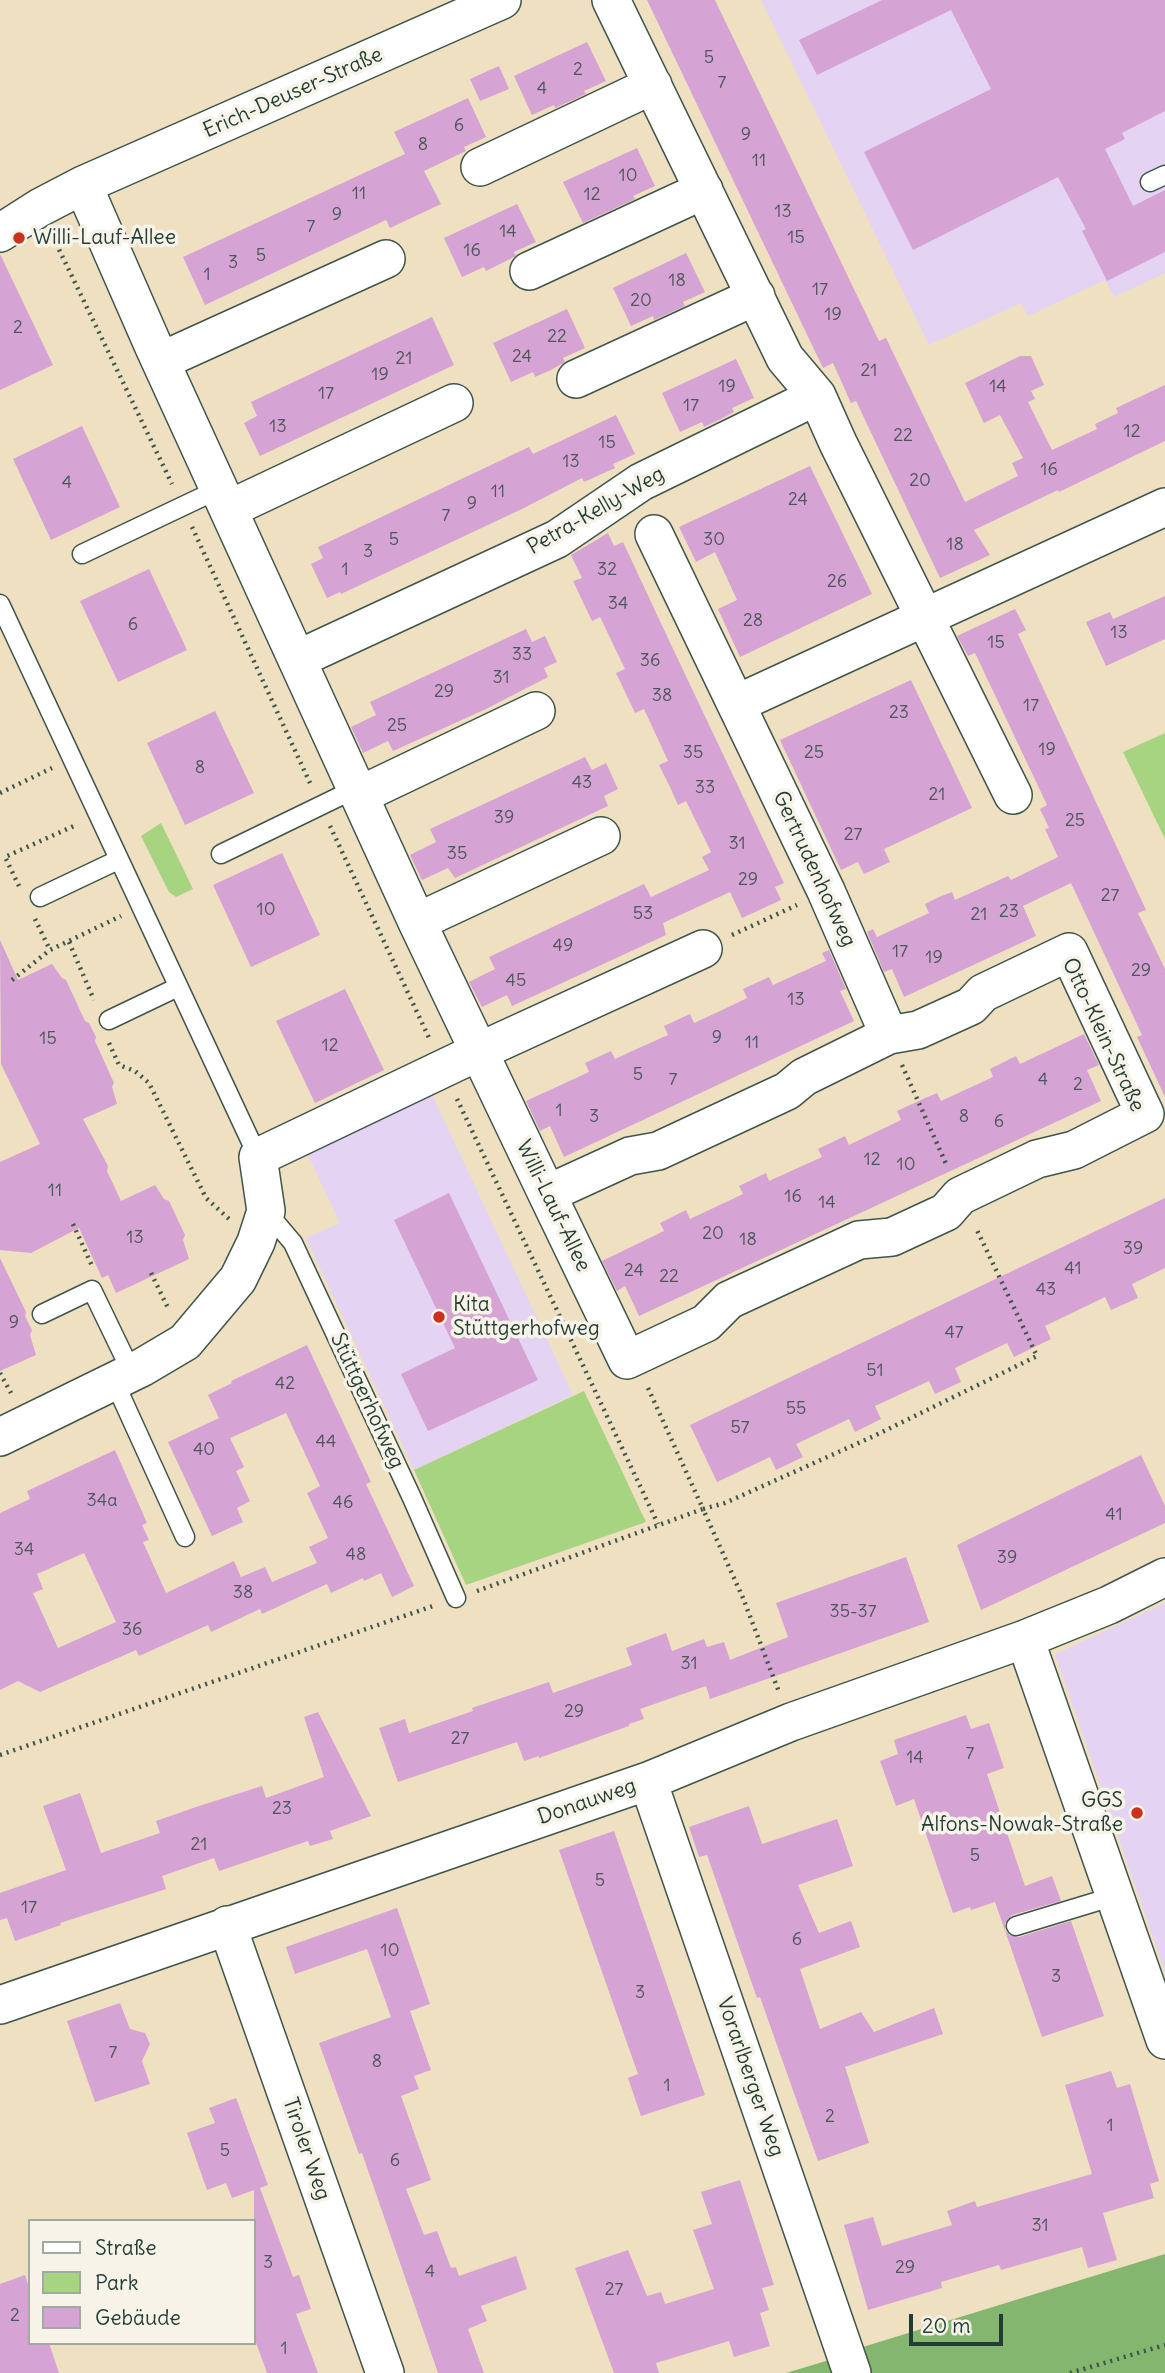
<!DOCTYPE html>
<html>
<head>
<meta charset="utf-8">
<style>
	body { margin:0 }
	#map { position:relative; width:1165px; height:2373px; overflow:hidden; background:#f0e0c2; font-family:Delius,sans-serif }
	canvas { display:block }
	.legend { position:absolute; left:28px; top:2219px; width:228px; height:126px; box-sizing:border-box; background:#f7f3e8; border:2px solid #a1aaa0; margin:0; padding:9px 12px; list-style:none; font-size:21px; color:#1f3d34 }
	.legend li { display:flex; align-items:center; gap:14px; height:35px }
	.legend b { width:35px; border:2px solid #a1aaa0 }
	.scale { position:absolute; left:909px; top:2314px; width:94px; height:32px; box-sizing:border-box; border:4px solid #1f3d34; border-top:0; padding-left:9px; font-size:21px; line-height:24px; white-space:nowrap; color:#1f3d34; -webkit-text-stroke:5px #f7f3e8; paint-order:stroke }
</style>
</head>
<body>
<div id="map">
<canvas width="1165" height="2373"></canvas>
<ul class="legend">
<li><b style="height:9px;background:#fff"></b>Straße</li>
<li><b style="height:19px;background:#a7d481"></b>Park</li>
<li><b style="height:19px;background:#d5a3d4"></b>Gebäude</li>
</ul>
<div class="scale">20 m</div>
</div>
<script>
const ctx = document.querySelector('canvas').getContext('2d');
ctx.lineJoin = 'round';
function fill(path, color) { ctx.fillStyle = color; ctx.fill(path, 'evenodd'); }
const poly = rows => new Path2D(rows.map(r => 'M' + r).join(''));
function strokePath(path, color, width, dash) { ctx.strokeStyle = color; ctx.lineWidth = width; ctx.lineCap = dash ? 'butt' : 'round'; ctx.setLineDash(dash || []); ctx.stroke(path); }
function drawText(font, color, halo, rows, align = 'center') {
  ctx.font = font + ' Delius,sans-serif'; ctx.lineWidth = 7; ctx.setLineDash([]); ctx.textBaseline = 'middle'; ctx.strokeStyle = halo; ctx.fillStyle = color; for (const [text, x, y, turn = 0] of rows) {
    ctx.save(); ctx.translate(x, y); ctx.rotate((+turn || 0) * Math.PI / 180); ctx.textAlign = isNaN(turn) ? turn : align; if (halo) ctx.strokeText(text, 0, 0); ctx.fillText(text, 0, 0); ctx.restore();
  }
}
fill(poly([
	[761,0,1165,0,1165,273,1114,297,1105,280,1028,316,1021,303,929,345],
	[428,1086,573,1395,414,1470,306,1238,340,1223,303,1145],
	[1165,1603,1165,1972,1055,1654]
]), '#e4d3f2');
fill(poly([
	[1165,733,1165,839,1123,752],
	[161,823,193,889,176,897,169,892,141,836],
	[584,1391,646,1522,466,1585,414,1470]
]), '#a7d481');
fill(poly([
	[1165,2254,1165,2373,860,2373,853,2350],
	[836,2358,841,2373,786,2373]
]), '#85b66f');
fill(poly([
	[647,0,715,0,879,341,886,338,965,502,1018,476,1012,463,1023,458,1000,415,984,423,965,383,1020,356,1031,356,1044,385,1031,391,1035,399,1028,402,1052,450,1097,429,1095,424,1118,413,1116,408,1165,385,1165,441,1059,492,1058,490,974,530,990,555,940,578,856,401,851,403,833,363,823,368],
	[882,0,1165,0,1165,111,1122,133,1125,139,1105,149,1133,206,1165,190,1165,252,1107,281,1082,231,1086,229,1058,177,913,250,864,152,991,89,951,10,817,75,799,40],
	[587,42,606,81,584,91,586,94,555,108,554,105,532,115,514,76],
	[499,66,509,89,480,101,470,79],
	[468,98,486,137,464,147,466,151,424,171,441,204,390,228,386,220,205,305,183,257,405,154,394,132],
	[637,148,655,186,633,196,635,199,583,223,563,182],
	[517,204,536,242,514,252,516,256,486,271,484,267,462,277,444,238],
	[686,253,705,292,683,302,685,306,654,320,653,316,631,326,613,288],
	[0,254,53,365,0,390],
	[567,309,585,348,563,358,565,362,551,370,535,377,533,372,511,382,493,343],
	[432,317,454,365,260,456,244,423,257,416,251,402],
	[736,359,754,398,732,408,734,412,719,420,704,427,702,422,680,432,662,393],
	[616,415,635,454,613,464,615,468,584,482,582,478,522,509,341,594,340,592,327,598,311,564,323,558,318,547,529,447,533,454],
	[82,426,120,507,51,540,13,459],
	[810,466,872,594,740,657,718,609,737,600,715,552,696,562,679,527],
	[608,533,614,546,623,542,666,634,784,883,775,887,781,900,742,918,730,892,663,923,666,935,586,972,512,1006,507,995,482,1007,469,982,495,969,489,957,644,884,651,897,709,870,702,857,711,852,686,801,678,805,669,785,659,765,668,761,644,709,635,713,616,673,625,669,600,617,592,621,573,581,582,578,571,555],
	[149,569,187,650,118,682,80,601],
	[1165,596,1165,639,1106,666,1086,622,1110,612,1113,619],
	[1015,609,1026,630,1018,634,1146,910,1138,913,1165,969,1165,1097,1137,1037,1142,1035,1071,883,1023,906,1036,936,904,997,892,969,884,972,867,932,873,929,877,937,929,913,925,904,939,897,952,892,955,900,1008,876,1011,880,1058,857,1045,829,1049,828,1040,809,1047,805,975,653,968,656,957,636],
	[526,629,532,642,545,636,557,662,544,668,548,677,486,709,393,751,388,741,363,753,351,727,376,715,370,702],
	[911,680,972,808,884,849,890,862,864,874,858,862,841,870,780,740],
	[215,711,254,793,185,825,147,743],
	[585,757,592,770,606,763,618,789,604,796,608,806,455,878,448,868,422,880,410,855,436,842,430,829],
	[282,853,320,935,251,967,213,885],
	[0,940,18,980,52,964,62,978,66,980,85,1021,89,1023,96,1037,95,1041,114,1083,112,1087,117,1104,83,1119,108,1166,107,1171,121,1201,155,1185,164,1199,169,1201,185,1235,183,1240,189,1259,116,1293,108,1275,102,1278,79,1228,31,1253,0,1250,0,1162,40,1144,1,1064],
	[829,950,846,989,840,991,854,1021,564,1157,550,1126,540,1131,526,1101,589,1072,585,1063,611,1051,615,1059,641,1047,668,1035,664,1026,690,1014,694,1023,720,1011,747,998,743,989,769,977,773,985,826,961,822,953],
	[345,989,384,1070,315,1103,276,1021],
	[1084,1034,1099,1065,1087,1070,1101,1101,639,1316,625,1286,617,1291,602,1261,664,1231,660,1223,686,1210,690,1219,743,1194,739,1186,766,1173,769,1181,822,1157,818,1149,845,1136,849,1145,901,1120,897,1111,923,1099,937,1093,941,1101,993,1077,990,1069,1016,1056,1020,1064],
	[449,1193,538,1380,428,1431,401,1374,455,1348,394,1220],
	[1165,1198,1165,1268,1132,1284,1138,1298,1111,1310,1105,1297,1045,1326,1051,1339,1014,1357,1007,1343,955,1368,961,1382,935,1394,929,1381,875,1406,881,1419,855,1432,849,1419,796,1444,803,1457,776,1470,770,1457,717,1482,690,1425],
	[0,1258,26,1312,25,1316,32,1330,30,1335,36,1355,0,1371],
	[307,1345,371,1482,366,1484,414,1586,392,1597,381,1573,364,1581,363,1578,331,1593,327,1584,262,1614,260,1609,211,1632,208,1625,139,1656,136,1650,40,1692,18,1681,0,1690,0,1513,30,1499,27,1491,115,1450,147,1523,142,1525,149,1540,143,1542,166,1593,234,1561,241,1577,265,1567,272,1582,317,1563,309,1547,328,1538,307,1493,320,1486,286,1413,230,1438,244,1467,236,1471,250,1501,237,1508,243,1522,212,1536,168,1442,219,1418,208,1395,232,1383,231,1381],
	[84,1553,116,1622,58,1648,33,1593,43,1589,37,1574],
	[1141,1455,1165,1506,1165,1523,981,1610,957,1545],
	[906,1557,929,1622,710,1699,706,1686,640,1709,644,1719,629,1724,629,1726,539,1758,539,1756,524,1761,517,1742,398,1782,379,1728,405,1719,409,1733,473,1711,472,1708,549,1682,553,1693,632,1665,626,1648,666,1633,672,1651,704,1639,707,1647,724,1642,730,1660,788,1637,776,1603],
	[318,1712,371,1816,330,1831,333,1839,310,1846,308,1841,219,1871,214,1858,162,1876,166,1889,60,1923,61,1925,15,1941,7,1918,0,1920,0,1893,66,1870,43,1806,80,1793,101,1853,160,1833,156,1821,199,1806,262,1786,266,1798,324,1777,304,1717],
	[966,1715,971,1729,989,1723,1004,1768,987,1774,1025,1886,1052,1876,1061,1901,1012,1915,1005,1923,1005,1930,1009,1935,1019,1937,1071,1921,1104,2016,1042,2037,995,1902,971,1910,970,1907,953,1913,914,1799,896,1806,880,1761,898,1754,894,1740],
	[749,1806,762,1844,837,1819,853,1866,798,1885,819,1933,851,1921,860,1947,800,1969,820,2029,861,2012,874,2032,934,2008,943,2034,845,2067,869,2143,818,2161,760,1997,757,1998,707,1855,699,1857,689,1827],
	[614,1831,705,2095,641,2116,628,2078,638,2074,559,1850],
	[397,1908,430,2004,410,2011,431,2070,414,2076,419,2089,401,2096,431,2180,406,2189,424,2235,437,2231,451,2268,456,2267,459,2276,516,2256,527,2289,481,2306,487,2321,468,2329,484,2373,438,2373,362,2153,359,2154,319,2043,391,2017,367,1949,295,1974,286,1947],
	[120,2003,130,2029,145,2033,150,2044,142,2061,150,2084,95,2102,67,2021],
	[1111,2071,1117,2088,1130,2084,1159,2181,1150,2184,1154,2198,1103,2213,1117,2260,1088,2268,1082,2247,1001,2270,999,2265,941,2282,942,2288,868,2310,844,2225,873,2217,882,2246,952,2225,947,2211,975,2201,977,2207,1092,2174,1065,2085],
	[236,2098,268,2185,260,2188,293,2277,299,2275,311,2309,296,2314,318,2373,267,2373,254,2337,254,2190,232,2198,226,2183,207,2190,187,2133,215,2123,209,2108],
	[740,2180,774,2285,762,2288,769,2310,760,2313,770,2346,734,2357,729,2341,656,2363,659,2373,614,2373,575,2268,628,2250,647,2296,661,2292,665,2304,714,2289,693,2230,712,2224,701,2192],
	[25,2275,30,2290,30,2343,49,2343,59,2373,0,2373,0,2284]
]), '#d5a3d4');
const lane = poly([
	[1150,182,1165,175],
	[82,554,219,489],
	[0,604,258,1157],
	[221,854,357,788],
	[40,897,118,860],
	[109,1020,178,987],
	[266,1211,293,1243,412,1498,456,1598],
	[42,1314,92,1290,132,1373],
	[114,1381,185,1537],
	[1016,1926,1115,1896]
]);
const street = poly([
	[611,0,785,358,817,396,838,443,1013,795],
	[480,167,653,85],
	[83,185,153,345,417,922,547,1194,627,1360,706,1323,729,1300,859,1240,892,1237,946,1212,960,1196,1037,1159,1074,1150,1145,1114,1069,952,983,993,971,1006,918,1030,889,1035,804,1077,787,1091,658,1151,630,1156,547,1194],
	[0,233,39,208,83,185,502,0],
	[529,271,704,190],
	[161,361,386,259],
	[576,379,756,296],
	[229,509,454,403],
	[654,534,826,891,889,1035],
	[298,659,557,539,641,482,817,396],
	[736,704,1165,507],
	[360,795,536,711],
	[417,922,601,836],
	[0,1437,141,1368,185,1342,238,1279,256,1242,266,1211,258,1157,480,1051,703,949],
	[1025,1639,1165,2040],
	[648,1781,852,2373],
	[227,1925,385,2373],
	[0,2005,648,1781,791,1722,1025,1639,1109,1605,1165,1577]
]);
strokePath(lane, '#3e5549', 21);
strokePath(street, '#3e5549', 40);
strokePath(poly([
	[53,237,172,484],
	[192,527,310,783],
	[0,793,52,768],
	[330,826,430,1040],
	[19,886,5,857,76,825],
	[35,919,50,950],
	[732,935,797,905],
	[69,942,94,1000],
	[12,980,50,950,121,916],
	[109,1043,119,1065,135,1071,149,1083,206,1198,229,1219],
	[902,1065,947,1166],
	[457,1099,658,1524],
	[73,1224,93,1268],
	[151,1273,169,1310],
	[0,1373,11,1393],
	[648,1388,703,1509,725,1503,874,1436,1037,1356,976,1228],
	[477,1591,703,1509,743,1598,779,1692],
	[0,1755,433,1606],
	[1070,2373,1165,2345]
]), '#3e5549', 4.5, [2, 5]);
strokePath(lane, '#fff', 18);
strokePath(street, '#fff', 37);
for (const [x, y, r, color] of [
	[19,238,7,"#c8321e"],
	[439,1317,7,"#c8321e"],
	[1137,1813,7,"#c8321e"]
]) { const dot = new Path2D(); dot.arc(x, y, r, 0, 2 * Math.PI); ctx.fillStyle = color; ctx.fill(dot); strokePath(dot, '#f7f3e8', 2.5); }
drawText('18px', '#4c565c', null, [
	["5",709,58],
	["2",578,70],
	["7",722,83],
	["4",542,89],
	["6",459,126],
	["9",746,135],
	["8",423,145],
	["11",759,161],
	["10",628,176],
	["11",359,194],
	["12",592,195],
	["13",783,212],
	["9",337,215],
	["7",311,227],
	["14",508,232],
	["15",796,238],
	["16",472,251],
	["5",261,256],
	["3",233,263],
	["1",207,275],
	["18",677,281],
	["17",820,290],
	["20",641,301],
	["19",833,315],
	["2",18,328],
	["22",557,337],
	["24",522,357],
	["21",404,359],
	["21",869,371],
	["19",380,375],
	["19",727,387],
	["14",998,387],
	["17",326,394],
	["17",691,406],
	["13",278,427],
	["12",1132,432],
	["22",903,436],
	["15",607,443],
	["13",571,462],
	["16",1049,470],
	["20",920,481],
	["4",67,483],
	["11",498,492],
	["24",798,500],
	["9",472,504],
	["7",446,516],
	["5",394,540],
	["30",714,540],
	["18",955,545],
	["3",368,552],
	["1",345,570],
	["32",607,570],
	["26",837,582],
	["34",618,604],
	["28",753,621],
	["6",133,625],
	["13",1119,633],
	["15",996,643],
	["33",522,655],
	["36",650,661],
	["31",501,678],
	["29",444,692],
	["38",662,696],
	["17",1031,706],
	["23",899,713],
	["25",397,726],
	["19",1047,750],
	["35",693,753],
	["25",814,753],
	["8",200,768],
	["43",582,783],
	["33",705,788],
	["21",937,795],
	["39",504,818],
	["25",1075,821],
	["27",853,835],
	["31",737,844],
	["35",457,854],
	["29",748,880],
	["27",1110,896],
	["10",266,910],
	["23",1009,912],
	["53",643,914],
	["21",979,915],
	["49",563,946],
	["17",900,952],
	["19",934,958],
	["29",1141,971],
	["45",516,981],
	["13",796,1000],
	["9",717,1038],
	["15",48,1039],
	["11",752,1043],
	["12",330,1046],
	["5",638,1075],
	["7",673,1080],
	["4",1043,1080],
	["2",1078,1085],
	["1",559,1111],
	["3",594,1117],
	["8",964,1117],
	["6",999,1122],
	["12",872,1160],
	["10",906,1165],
	["11",55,1191],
	["16",793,1197],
	["14",827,1203],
	["20",713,1234],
	["13",135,1238],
	["18",748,1240],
	["39",1133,1249],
	["41",1073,1269],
	["24",634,1271],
	["22",669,1277],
	["43",1046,1290],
	["9",14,1323],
	["47",954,1333],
	["51",875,1371],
	["42",285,1384],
	["55",796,1409],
	["57",740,1428],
	["44",326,1442],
	["40",204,1450],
	["34a",102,1501],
	["46",343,1503],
	["41",1114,1515],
	["34",24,1550],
	["48",356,1555],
	["39",1007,1558],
	["38",243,1593],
	["35-37",853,1612],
	["36",132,1630],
	["31",689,1664],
	["29",574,1712],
	["27",460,1739],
	["7",970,1754],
	["14",915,1758],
	["23",282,1809],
	["21",199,1845],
	["5",975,1856],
	["5",600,1881],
	["17",29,1908],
	["6",797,1940],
	["10",390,1951],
	["3",1056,1977],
	["3",640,1993],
	["7",113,2053],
	["8",377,2062],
	["1",667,2086],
	["2",830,2117],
	["1",1110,2126],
	["5",225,2151],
	["6",395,2161],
	["31",1040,2226],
	["3",268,2263],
	["29",905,2268],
	["4",430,2272],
	["27",614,2290],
	["2",15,2316],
	["1",284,2349]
]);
drawText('21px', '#1f3d34', '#f7f3e8', [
	["Erich-Deuser-Straße",293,93,-24],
	["Petra-Kelly-Weg",596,511,-30],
	["Gertrudenhofweg",814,869,65],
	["Otto-Klein-Straße",1103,1035,65],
	["Willi-Lauf-Allee",553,1206,64],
	["Stüttgerhofweg",367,1401,65],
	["Donauweg",587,1802,-19],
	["Vorarlberger Weg",750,2077,71],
	["Tiroler Weg",306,2149,71]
]);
drawText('21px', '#1f3d34', '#f7f3e8', [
	["Willi-Lauf-Allee",33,238],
	["Kita",453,1305],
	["Stüttgerhofweg",453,1329],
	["GGS",1123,1801,"right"],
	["Alfons-Nowak-Straße",1123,1825,"right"]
], 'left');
</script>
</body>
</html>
